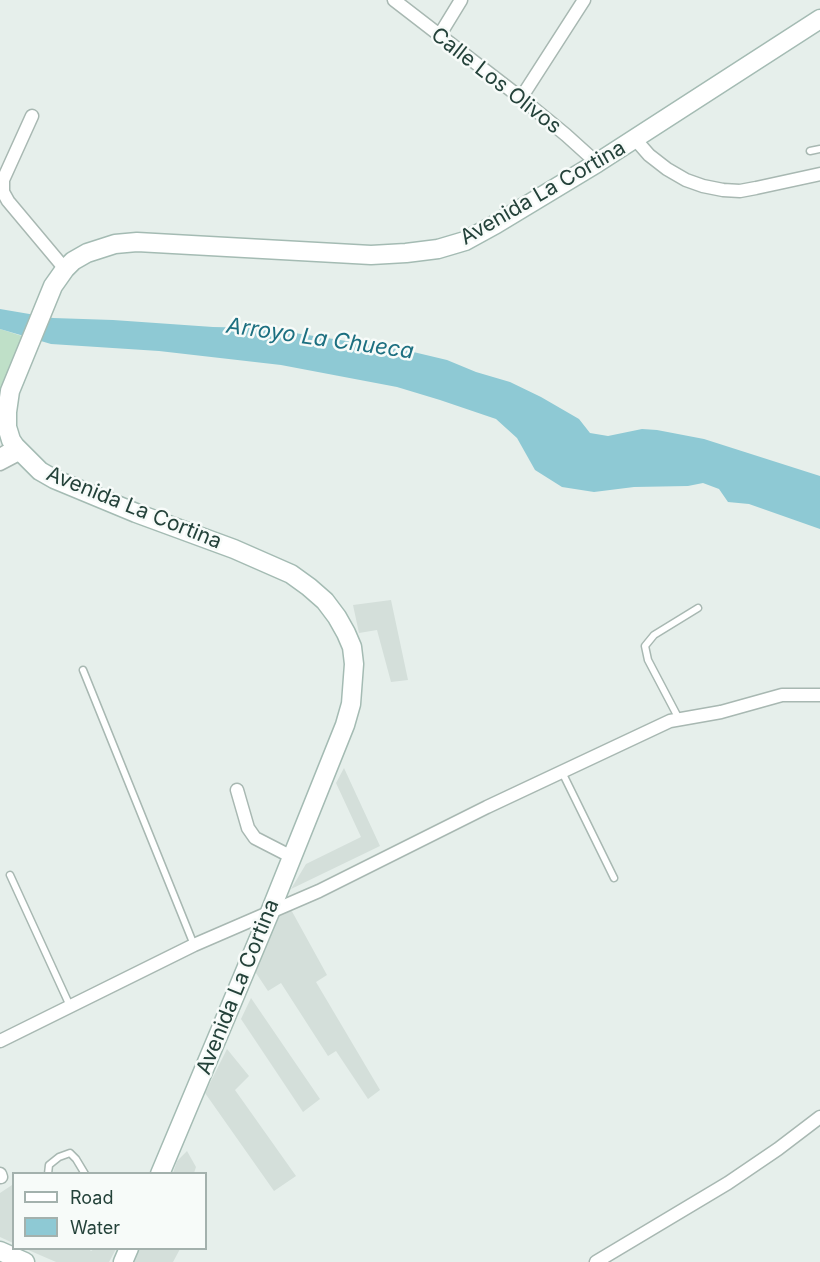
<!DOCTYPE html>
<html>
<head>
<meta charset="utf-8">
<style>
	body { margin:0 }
	#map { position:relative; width:820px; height:1262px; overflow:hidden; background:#e6efeb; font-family:Inter,sans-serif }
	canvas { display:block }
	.legend { position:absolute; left:12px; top:1172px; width:195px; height:78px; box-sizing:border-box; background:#f7fbf9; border:2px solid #a3b1ad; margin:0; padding:8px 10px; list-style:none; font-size:18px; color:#24423a }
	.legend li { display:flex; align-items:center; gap:12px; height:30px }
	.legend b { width:30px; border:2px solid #a3b1ad }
</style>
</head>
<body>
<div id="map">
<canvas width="820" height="1262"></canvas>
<ul class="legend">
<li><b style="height:8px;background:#fff"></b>Road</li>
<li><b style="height:16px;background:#8ec9d4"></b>Water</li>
</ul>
</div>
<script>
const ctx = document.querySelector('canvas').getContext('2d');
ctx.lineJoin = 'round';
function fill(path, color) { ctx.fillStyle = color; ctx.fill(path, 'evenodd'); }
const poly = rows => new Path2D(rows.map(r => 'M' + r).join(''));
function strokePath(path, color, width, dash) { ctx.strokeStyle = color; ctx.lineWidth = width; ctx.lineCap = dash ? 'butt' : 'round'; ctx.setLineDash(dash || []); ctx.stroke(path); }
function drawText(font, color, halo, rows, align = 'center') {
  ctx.font = font + ' Inter,sans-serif'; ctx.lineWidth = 5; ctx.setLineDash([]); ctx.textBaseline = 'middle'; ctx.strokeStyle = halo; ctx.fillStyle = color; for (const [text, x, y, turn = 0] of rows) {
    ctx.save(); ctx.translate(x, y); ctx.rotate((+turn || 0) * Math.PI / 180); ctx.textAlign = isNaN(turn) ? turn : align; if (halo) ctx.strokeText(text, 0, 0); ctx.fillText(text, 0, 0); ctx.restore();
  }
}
fill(poly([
	[391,600,408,680,391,682,377,630,359,633,353,605],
	[344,768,380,846,291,889,306,864,361,837,336,783],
	[289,906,327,975,316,982,380,1090,368,1099,336,1051,328,1056,281,983,268,991,254,970,276,911],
	[251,998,320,1099,303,1112,241,1019],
	[227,1049,249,1076,235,1090,296,1176,274,1191,205,1093],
	[187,1151,196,1167,194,1173,173,1173,177,1161],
	[12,1185,14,1187,13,1243,0,1237,0,1193],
	[62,1248,89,1249,91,1251,94,1249,116,1249,109,1262,56,1262,26,1249],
	[140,1248,180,1248,180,1249,173,1262,133,1262]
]), '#d4dfda');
fill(poly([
	[0,329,22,336,0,401]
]), '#bfe0c8');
fill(poly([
	[0,309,53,318,113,320,213,327,262,328,405,350,447,360,476,372,510,382,541,397,579,419,590,433,608,436,642,429,657,430,704,439,820,476,820,529,749,504,728,502,719,489,703,483,688,486,634,487,594,492,562,487,535,470,517,438,496,419,440,400,397,387,281,365,159,351,51,344,0,329]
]), '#8ec9d4');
const service = poly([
	[810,151,820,149],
	[83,670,194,945],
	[679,719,648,660,645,646,654,635,698,608],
	[562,772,614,878],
	[10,875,70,1006],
	[48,1174,49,1165,59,1157,70,1153,76,1159,85,1174]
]);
const minor = poly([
	[394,0,521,98,566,135,597,163],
	[439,36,461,0],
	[521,98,584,0],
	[32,116,3,180,3,192,8,201,65,269],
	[635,139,649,155,667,169,686,180,703,186,723,190,740,191,756,188,820,174],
	[0,455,15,446],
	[0,464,21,453],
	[237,790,248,828,255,838,292,857],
	[0,1041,194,945,319,891,487,807,670,721,721,712,782,695,820,695],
	[0,1174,1,1177],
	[596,1262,728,1183,778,1149,820,1117]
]);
const secondary = poly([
	[160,1174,270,912,345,725,351,704,354,664,352,647,346,633,337,617,325,601,309,587,291,574,234,549,136,513,54,479,40,471,15,446,11,440,7,427,7,412,10,391,53,286,65,269,73,261,87,253,115,244,137,242,371,255,406,253,438,249,465,241,496,224,597,163,820,19],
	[0,1251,25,1262],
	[123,1262,129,1248]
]);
strokePath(service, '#a8b8b2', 9);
strokePath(minor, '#a8b8b2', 15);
strokePath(secondary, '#a4bbb3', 21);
strokePath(service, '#fff', 6);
strokePath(minor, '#fff', 12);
strokePath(secondary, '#fff', 18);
drawText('21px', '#24423a', '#f7fbf9', [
	["Calle Los Olivos",496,81,38],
	["Avenida La Cortina",543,193,-30],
	["Avenida La Cortina",134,508,22],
	["Avenida La Cortina",238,987,-68]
]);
drawText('italic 22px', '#1c6f80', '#f7fbf9', [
	["Arroyo La Chueca",320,339,8]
]);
</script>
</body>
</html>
